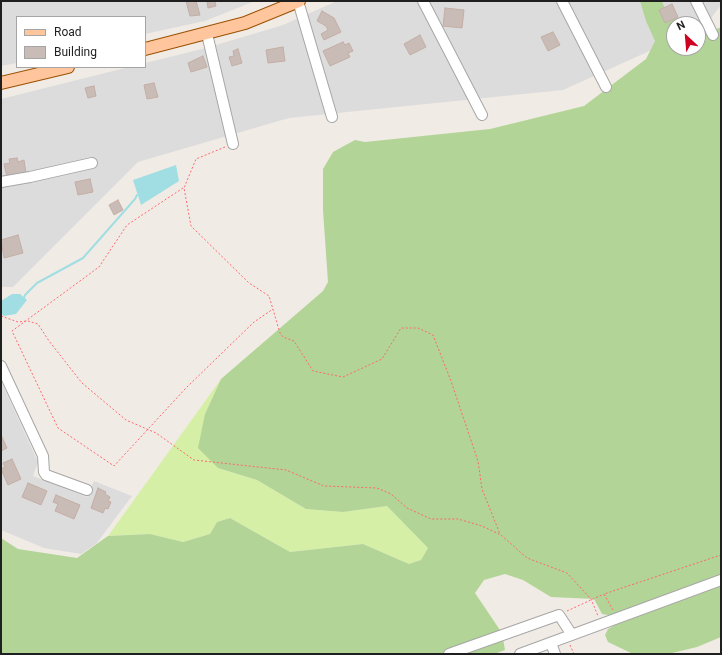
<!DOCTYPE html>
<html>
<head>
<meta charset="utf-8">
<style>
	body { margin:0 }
	#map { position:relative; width:722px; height:655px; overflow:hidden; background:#f1ebe5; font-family:Roboto,sans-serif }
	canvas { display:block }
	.frame { position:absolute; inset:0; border:2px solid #1f1f1f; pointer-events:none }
	.legend { position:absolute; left:16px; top:16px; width:130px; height:52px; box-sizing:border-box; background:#fff; border:1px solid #a5a5a5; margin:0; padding:5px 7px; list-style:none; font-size:12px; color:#1f1f1f }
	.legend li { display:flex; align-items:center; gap:8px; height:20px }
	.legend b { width:20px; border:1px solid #a5a5a5 }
	.north { position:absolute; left:666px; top:16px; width:40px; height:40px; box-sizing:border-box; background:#fff; border:1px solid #a5a5a5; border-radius:50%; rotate:334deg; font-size:11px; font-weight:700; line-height:16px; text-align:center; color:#1f1f1f }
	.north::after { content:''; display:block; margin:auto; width:14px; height:18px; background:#cf0020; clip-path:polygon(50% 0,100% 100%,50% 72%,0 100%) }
</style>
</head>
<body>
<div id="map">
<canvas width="722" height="655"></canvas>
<div class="frame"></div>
<ul class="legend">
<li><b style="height:5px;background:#ffc59c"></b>Road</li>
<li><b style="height:11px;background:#c9bcb7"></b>Building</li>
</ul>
<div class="north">N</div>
</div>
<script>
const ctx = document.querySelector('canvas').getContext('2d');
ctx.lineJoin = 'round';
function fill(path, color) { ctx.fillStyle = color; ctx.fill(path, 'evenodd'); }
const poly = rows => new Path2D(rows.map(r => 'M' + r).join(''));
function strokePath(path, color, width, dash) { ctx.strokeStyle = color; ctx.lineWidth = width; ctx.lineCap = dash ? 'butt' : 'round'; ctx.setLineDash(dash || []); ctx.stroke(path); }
fill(poly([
	[1,1,255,1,205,21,145,34,145,17,17,17,17,63,1,66],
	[337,1,721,1,721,5,705,26,698,30,698,24,674,24,674,40,563,90,289,118,138,162,13,287,1,287,1,99,129,67,145,67,145,63,206,48,283,25],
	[1,381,38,462,33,476,87,497,94,481,132,496,96,544,81,554,44,548,1,530]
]), '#dddcdc');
fill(poly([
	[221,379,205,414,218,468,257,480,306,509,343,512,387,506,428,548,421,560,409,564,363,544,290,552,230,518,217,522,210,534,183,542,150,534,108,536]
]), '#d5f0a6');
fill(poly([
	[640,1,662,1,666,12,681,24,674,24,674,48,698,48,698,28,713,31,721,27,721,637,697,647,668,654,633,654,608,642,605,635,608,629,615,625,616,618,613,616,602,614,594,599,551,597,523,580,505,574,484,580,475,593,502,633,505,650,494,654,1,654,1,538,18,549,77,558,108,536,150,534,183,542,210,534,217,522,230,518,290,552,363,544,409,564,421,560,428,548,387,506,343,512,306,509,257,480,218,468,198,448,205,414,221,379,323,291,328,282,323,210,323,169,333,152,355,140,365,142,490,129,584,106,646,59,655,41,646,21]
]), '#b2d496');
fill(poly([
	[176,165,179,181,141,205,133,180],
	[12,294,20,294,27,300,16,314,4,316,1,314,1,301]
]), '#a1dee3');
strokePath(poly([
	[23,301,25,295,37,283,83,258,135,199,137,195]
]), '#a1dee3', 2);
const building = poly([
	[186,1,196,1,200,15,190,16,186,1],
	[207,1,215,1,216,6,208,8,207,1],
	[672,4,678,17,665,23,659,10,672,4],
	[445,8,464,10,462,28,443,26,445,8],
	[322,11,334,18,341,32,324,40,321,34,328,30,326,26,317,21,322,11],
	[553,32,560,45,548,51,541,37,553,32],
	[420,35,426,47,410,55,404,44,420,35],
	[343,42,345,45,349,43,353,51,348,53,350,57,330,66,323,51,343,42],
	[283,47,285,61,268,63,266,50,283,47],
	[238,49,242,63,232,66,229,57,234,56,233,51,238,49],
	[203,56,207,67,191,72,188,63,203,56],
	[154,83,158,97,147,99,144,85,154,83],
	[94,86,96,96,88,98,85,88,94,86],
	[17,158,18,162,24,160,26,173,7,177,4,164,10,163,9,159,17,158],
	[90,179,93,192,78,195,75,182,90,179],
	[118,200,123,210,114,215,109,205,118,200],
	[18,235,23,253,4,258,1,240,18,235],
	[1,435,7,448,1,451,1,435],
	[12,459,21,479,8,485,1,469,5,467,3,463,12,459],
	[28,483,47,491,41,505,22,497,28,483],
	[98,488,106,492,105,494,110,497,108,501,111,502,108,509,105,508,103,513,91,508,98,488],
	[56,495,80,505,74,519,55,511,58,504,53,502,56,495]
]);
fill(building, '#c9bcb7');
strokePath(building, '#c4aea5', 1);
const minor = poly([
	[298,1,332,117],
	[423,1,482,115],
	[562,1,606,87],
	[696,1,713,35],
	[207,34,233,144],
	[1,182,30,177,92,163],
	[1,366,43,456,44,472,46,475,87,490],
	[551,643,555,654],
	[449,654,559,615,572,635],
	[520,654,721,580]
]);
const major = poly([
	[145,49,245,23,299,1],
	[1,83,68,67]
]);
strokePath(minor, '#a6a6a6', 12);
strokePath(major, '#9b5000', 14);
strokePath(poly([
	[225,147,196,159,184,188,191,226,249,283,269,296,280,333,283,337,294,341,313,371,343,377,382,359,401,328,418,328,433,335,451,381,478,461,482,489,500,534],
	[183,188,127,225,99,267,12,331,58,428,114,466,186,388,254,322,273,309],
	[1,316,18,322,28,321,38,324,49,341,82,383,126,420,156,433,194,460,286,470,324,486,377,488,391,494,407,508,431,519,458,519,482,526,501,535,527,558,567,573,591,599,598,616],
	[613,610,604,594,721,555],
	[567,611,604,594],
	[570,645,574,654]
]), '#ff686f', 1, [2, 2]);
strokePath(minor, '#fff', 10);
strokePath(major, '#ffc59c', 12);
</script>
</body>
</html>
